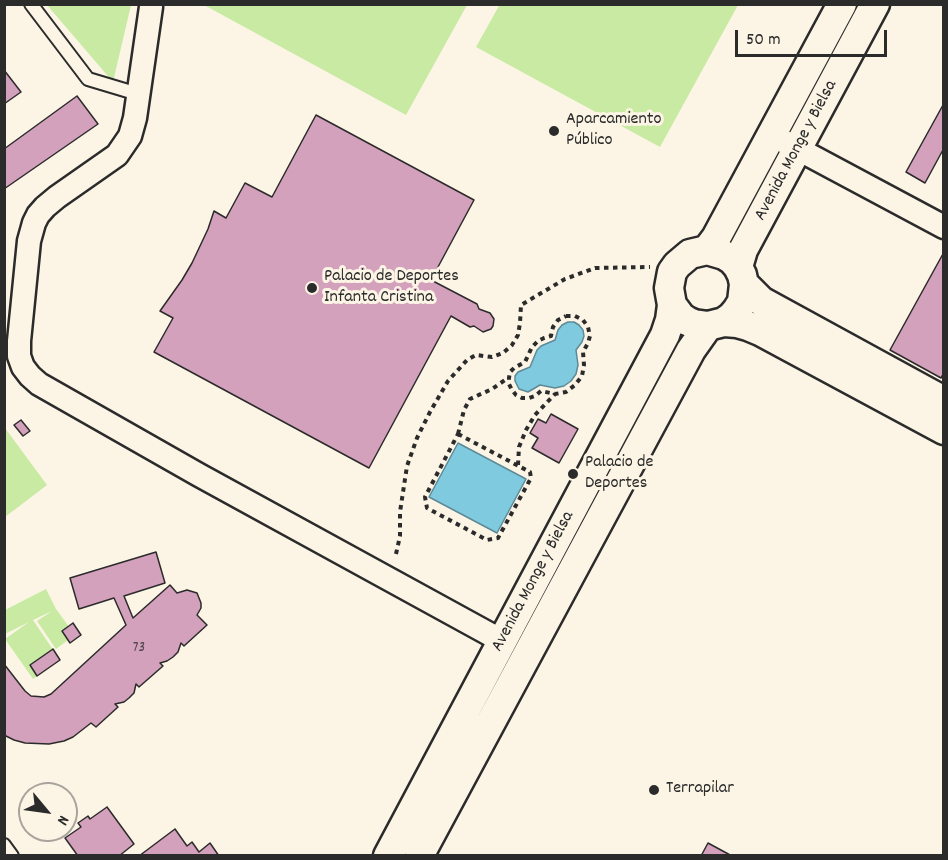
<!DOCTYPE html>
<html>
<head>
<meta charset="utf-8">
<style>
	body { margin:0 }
	#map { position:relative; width:948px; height:860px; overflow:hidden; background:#fcf5e5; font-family:Dekko,sans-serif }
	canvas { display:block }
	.frame { position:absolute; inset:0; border:6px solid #2b2b2b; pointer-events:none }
	.north { position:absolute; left:18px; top:782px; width:60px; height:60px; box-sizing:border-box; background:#fcf5e5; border:2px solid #a8a49b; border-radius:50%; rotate:119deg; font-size:16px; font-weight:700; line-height:24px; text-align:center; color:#2b2b2b }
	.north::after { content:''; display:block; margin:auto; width:21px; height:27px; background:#2b2b2b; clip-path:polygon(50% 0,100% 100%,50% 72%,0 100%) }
	.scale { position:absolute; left:735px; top:30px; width:152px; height:27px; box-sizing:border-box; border:3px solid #2b2b2b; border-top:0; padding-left:8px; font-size:18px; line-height:21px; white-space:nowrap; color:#2b2b2b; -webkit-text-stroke:4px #fcf5e5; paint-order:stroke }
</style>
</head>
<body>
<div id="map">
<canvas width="948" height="860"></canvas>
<div class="frame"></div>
<div class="north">N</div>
<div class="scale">50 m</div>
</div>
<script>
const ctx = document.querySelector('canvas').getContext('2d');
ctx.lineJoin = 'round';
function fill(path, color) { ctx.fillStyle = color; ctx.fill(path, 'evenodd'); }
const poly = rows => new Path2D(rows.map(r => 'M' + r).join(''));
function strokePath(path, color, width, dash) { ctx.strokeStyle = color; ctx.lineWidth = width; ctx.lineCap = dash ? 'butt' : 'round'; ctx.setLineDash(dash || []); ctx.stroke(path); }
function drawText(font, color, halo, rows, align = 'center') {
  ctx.font = font + ' Dekko,sans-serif'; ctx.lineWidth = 6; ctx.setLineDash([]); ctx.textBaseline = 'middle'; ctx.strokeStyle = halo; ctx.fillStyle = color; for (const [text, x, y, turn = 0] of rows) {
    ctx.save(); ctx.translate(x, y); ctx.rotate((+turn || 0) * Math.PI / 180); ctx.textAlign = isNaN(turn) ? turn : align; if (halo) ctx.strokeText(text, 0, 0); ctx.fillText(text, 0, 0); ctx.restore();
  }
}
fill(poly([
	[500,4,738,4,738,5,660,147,476,47],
	[47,5,131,5,113,82],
	[204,5,467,5,406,115],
	[5,428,47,485,5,517],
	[46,589,56,609,75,635,56,649,37,621,52,611,33,620,60,660,33,679,5,639,29,622,5,634,5,610]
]), '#c8eaa3');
const water = poly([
	[568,322,574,322,579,325,583,330,584,336,582,342,576,350,578,365,576,374,571,381,564,386,555,388,540,385,528,392,519,389,515,381,515,376,518,372,530,367,537,350,541,346,555,340,558,330,562,325,568,322],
	[458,443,526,479,497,533,429,497,458,443]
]);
fill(water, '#7fcadf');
strokePath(water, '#5d8a97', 1.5);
const building = poly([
	[4,70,21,92,4,104,4,70],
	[77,96,98,124,4,189,4,149,77,96],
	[943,105,944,148,925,183,906,172,943,105],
	[316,115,474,200,431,280,477,304,479,309,490,313,494,319,493,326,491,329,483,332,474,326,470,327,451,316,369,468,154,352,173,318,160,311,182,280,192,263,208,229,214,211,226,218,245,183,272,197,316,115],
	[944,252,944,373,941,378,890,350,944,252],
	[551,414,578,429,559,463,532,448,538,438,530,433,538,419,546,423,551,414],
	[21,420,30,431,23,436,14,425,21,420],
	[156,552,165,583,124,596,133,618,170,585,177,593,187,590,197,593,201,603,201,608,197,615,207,625,184,646,181,643,178,652,173,657,167,661,160,663,163,666,139,687,136,684,134,693,129,698,124,702,115,704,118,707,96,727,91,723,73,737,64,741,49,744,25,743,14,740,4,735,4,664,25,691,31,696,44,697,51,694,126,625,114,598,79,609,70,578,156,552],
	[73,623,81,635,70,643,62,631,73,623],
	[53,649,60,660,37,676,30,665,53,649],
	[107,807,134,844,119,856,78,856,65,838,81,827,78,823,88,816,90,819,107,807],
	[175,829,187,846,192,842,199,852,210,843,219,856,139,856,175,829],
	[708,843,732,856,701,856,708,843]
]);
fill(building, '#d4a1bd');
strokePath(building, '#2b2b2b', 1.5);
const service = poly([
	[31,4,88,79,138,94],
	[4,845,12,856]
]);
const minor = poly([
	[151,7,135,118,130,136,117,155,57,197,45,207,38,215,34,223,29,241,19,341,19,356,23,367,30,376,39,384,199,475,502,641],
	[783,141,944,227]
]);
const tertiary = poly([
	[707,250,716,238,842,4],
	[738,267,743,250,875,4],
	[744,284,761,301,944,401],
	[724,322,731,317,737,310,742,302,744,284,742,275,738,267,732,260,724,255,707,250,690,254,677,265,672,272,669,288,672,305,681,317,687,321,694,324,708,326,724,322,737,323,748,326,760,331,944,430],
	[388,856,665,335,670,320,672,305],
	[419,856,691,350,708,326]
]);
strokePath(service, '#2b2b2b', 16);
strokePath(minor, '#2b2b2b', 27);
strokePath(tertiary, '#2b2b2b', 33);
strokePath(poly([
	[566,316,575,316,583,320,588,327,590,336,588,343,583,352,584,365,582,376,575,385,566,392,555,394,541,391,535,396,529,398,522,398,516,395,512,390,509,384,509,378,510,372,514,368,525,362,532,347,538,341,544,338,551,336,553,327,558,320,566,316],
	[458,434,530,472,531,478,498,538,487,540,427,508,425,497,458,434],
	[458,434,464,410,470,399,492,389,508,378],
	[518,465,519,447,526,430,535,415,555,394],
	[396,554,400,536,400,512,407,466,417,438,430,412,448,381,467,360,476,355,492,357,503,353,512,345,518,335,520,323,521,305,565,279,595,268,650,267]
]), '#2b2b2b', 4, [4.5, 4.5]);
strokePath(service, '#fcf5e5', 12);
strokePath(minor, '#fcf5e5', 22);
strokePath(tertiary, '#fcf5e5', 28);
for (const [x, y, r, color] of [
	[554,131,6,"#2b2b2b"],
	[312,288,6,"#2b2b2b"],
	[573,474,6,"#2b2b2b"],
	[654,790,6,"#2b2b2b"]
]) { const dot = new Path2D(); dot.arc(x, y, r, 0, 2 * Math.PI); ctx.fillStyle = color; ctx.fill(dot); strokePath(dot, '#fcf5e5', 2); }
drawText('15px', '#554850', null, [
	["73",139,649]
]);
drawText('18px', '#2b2b2b', '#fcf5e5', [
	["Aparcamiento",566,121],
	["Público",566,142],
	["Palacio de Deportes",324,278],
	["Infanta Cristina",324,299],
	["Palacio de",585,464],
	["Deportes",585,485],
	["Terrapilar",666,790]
], 'left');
drawText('18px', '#2b2b2b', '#fcf5e5', [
	["Avenida Monge y Bielsa",797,151,-62],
	["Avenida Monge y Bielsa",534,582,-62]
]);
</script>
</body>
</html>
